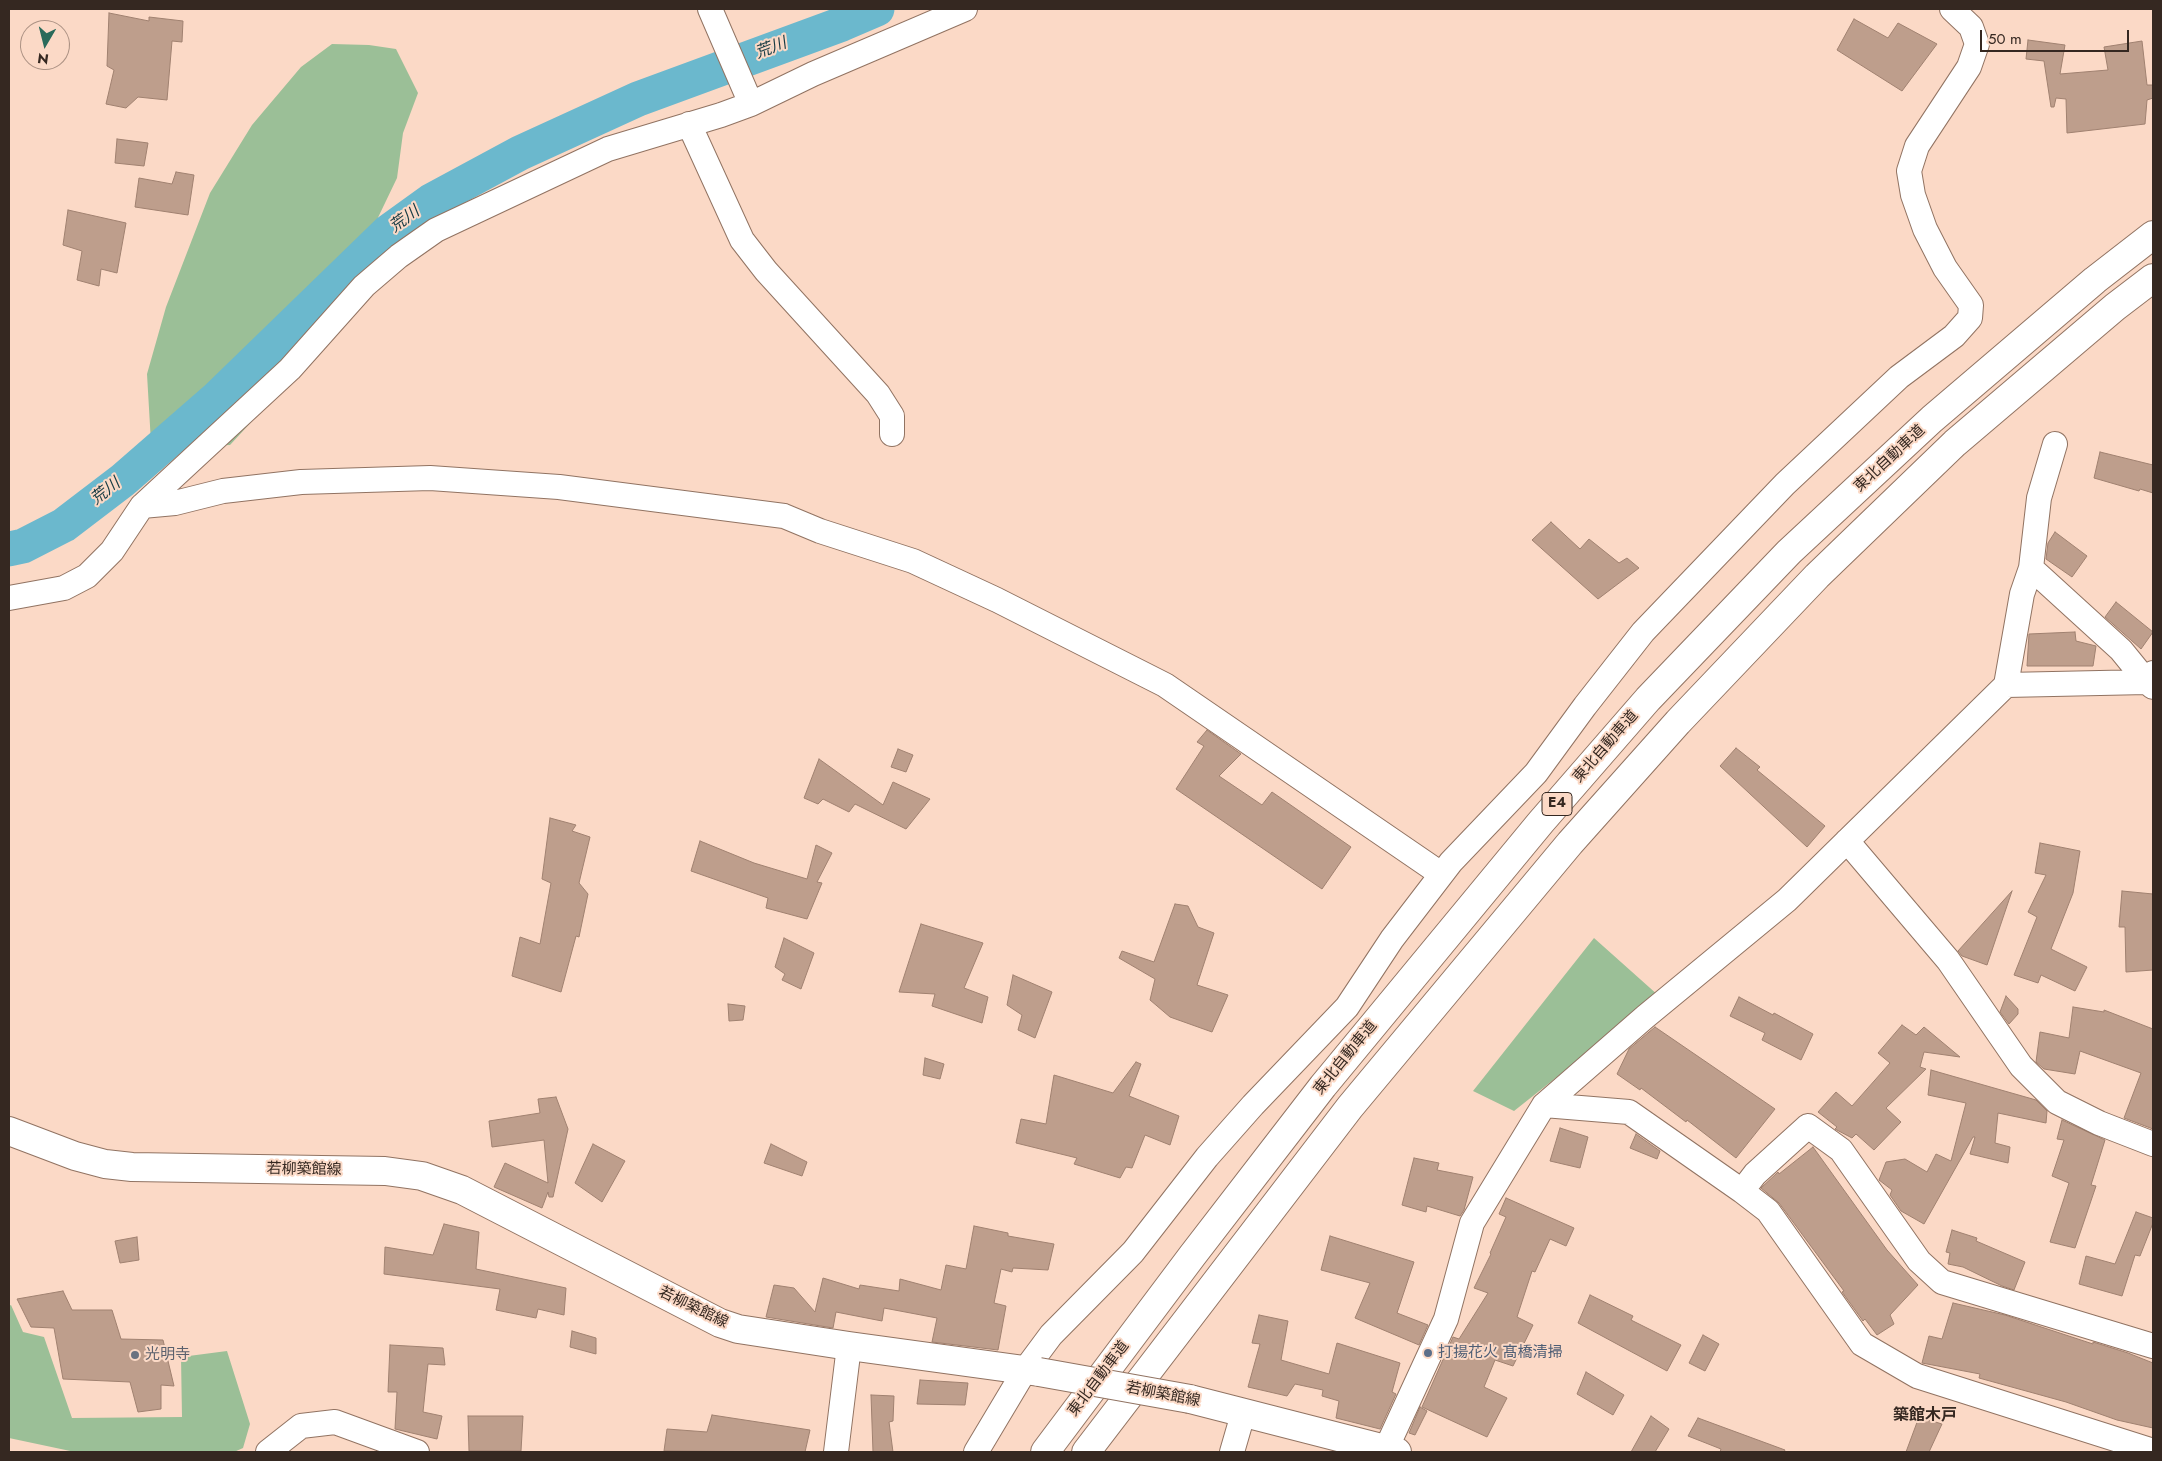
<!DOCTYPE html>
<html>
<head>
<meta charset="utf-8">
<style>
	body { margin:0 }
	#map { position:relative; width:2162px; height:1461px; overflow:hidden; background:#fbd9c6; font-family:Jost,sans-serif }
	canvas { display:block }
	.frame { position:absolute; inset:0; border:10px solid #352821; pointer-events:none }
	.north { position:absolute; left:20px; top:20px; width:50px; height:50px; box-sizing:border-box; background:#fbd9c6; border:1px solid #ac9284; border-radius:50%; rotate:188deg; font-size:14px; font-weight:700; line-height:20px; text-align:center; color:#352821 }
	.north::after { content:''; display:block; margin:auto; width:18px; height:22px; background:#2a6b5b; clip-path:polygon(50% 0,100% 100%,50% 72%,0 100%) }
	.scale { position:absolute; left:1980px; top:30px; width:149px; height:22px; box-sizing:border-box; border:2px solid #352821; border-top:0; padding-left:6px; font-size:15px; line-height:18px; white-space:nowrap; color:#352821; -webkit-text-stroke:4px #fbd9c6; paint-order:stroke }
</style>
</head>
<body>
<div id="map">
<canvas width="2162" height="1461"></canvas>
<div class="frame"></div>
<div class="north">N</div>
<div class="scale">50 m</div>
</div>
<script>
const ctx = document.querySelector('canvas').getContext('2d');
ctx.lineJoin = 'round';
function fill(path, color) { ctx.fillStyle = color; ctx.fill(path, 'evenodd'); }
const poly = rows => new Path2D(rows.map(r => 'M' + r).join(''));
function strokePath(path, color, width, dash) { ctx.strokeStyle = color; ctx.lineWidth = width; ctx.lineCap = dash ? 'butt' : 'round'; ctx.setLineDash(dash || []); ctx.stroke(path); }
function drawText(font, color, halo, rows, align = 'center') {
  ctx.font = font + ' Jost,"Noto Sans JP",sans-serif'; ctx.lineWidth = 4; ctx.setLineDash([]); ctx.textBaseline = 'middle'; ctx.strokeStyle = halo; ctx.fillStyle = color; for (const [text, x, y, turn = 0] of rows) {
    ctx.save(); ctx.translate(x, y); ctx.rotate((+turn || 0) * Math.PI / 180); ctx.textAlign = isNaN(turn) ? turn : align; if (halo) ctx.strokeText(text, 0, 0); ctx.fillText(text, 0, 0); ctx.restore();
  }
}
fill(poly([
	[332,44,369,45,396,49,418,93,403,133,397,178,337,303,279,392,230,445,179,447,151,443,147,374,166,307,210,193,252,125,301,67],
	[1594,938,1659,996,1514,1111,1473,1091],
	[11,1305,23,1332,44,1337,72,1418,182,1417,181,1357,227,1351,250,1424,243,1448,234,1452,75,1452,9,1438,9,1306]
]), '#9bbf97');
strokePath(poly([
	[9,549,23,546,64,525,123,480,216,399,388,232,431,201,520,153,638,99,842,24,877,9]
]), '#6bb8cd', 35);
const building = poly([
	[109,13,149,21,149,17,183,21,182,42,172,41,167,100,138,97,126,108,106,104,114,70,107,66,109,13],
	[1854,19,1888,38,1898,23,1937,44,1902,91,1837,50,1854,19],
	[2028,40,2065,45,2060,74,2108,70,2104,47,2142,41,2147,85,2153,85,2153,98,2147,100,2145,124,2067,133,2066,99,2056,98,2054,107,2051,107,2044,61,2026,59,2028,40],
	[117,139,148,143,144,166,115,163,117,139],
	[176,172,194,175,188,215,135,207,139,178,172,184,176,172],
	[68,210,126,223,117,273,101,269,99,286,77,280,82,251,63,245,68,210],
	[2100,452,2153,465,2153,493,2140,489,2139,491,2094,478,2100,452],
	[1551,522,1580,549,1589,539,1619,563,1627,558,1639,568,1598,599,1532,540,1551,522],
	[2055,532,2087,556,2072,577,2046,559,2048,543,2055,532],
	[2116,602,2153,632,2141,649,2105,617,2116,602],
	[2075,632,2076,641,2096,646,2093,666,2027,666,2029,634,2075,632],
	[1207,730,1241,754,1219,776,1262,805,1272,792,1351,847,1322,889,1176,789,1204,746,1197,742,1207,730],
	[1736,748,1760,767,1757,770,1825,826,1807,847,1720,766,1736,748],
	[898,749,913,755,906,772,891,767,898,749],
	[819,759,883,805,893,782,930,799,906,829,855,804,849,812,823,799,818,804,804,798,819,759],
	[550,818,576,825,572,831,590,837,579,883,588,894,579,937,576,936,561,992,512,976,520,937,540,944,551,883,542,879,550,818],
	[700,841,754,863,807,879,816,845,832,853,817,882,822,883,807,919,766,908,768,898,691,871,700,841],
	[2040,843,2080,851,2073,893,2051,949,2087,967,2075,991,2041,975,2038,983,2014,975,2037,917,2028,912,2046,875,2035,873,2040,843],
	[2012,891,1987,965,1962,956,1958,951,2012,891],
	[2122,891,2153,894,2153,970,2126,972,2125,927,2119,927,2122,891],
	[1175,904,1188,906,1198,927,1214,933,1197,985,1228,995,1212,1032,1170,1017,1150,1000,1155,979,1119,958,1122,951,1154,962,1175,904],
	[921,924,983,943,964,988,988,997,982,1023,932,1006,935,994,899,992,921,924],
	[784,938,814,953,801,989,782,980,785,974,775,967,784,938],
	[1013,975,1052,992,1035,1038,1018,1030,1022,1015,1007,1005,1013,975],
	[2006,996,2018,1009,2018,1014,2009,1024,2000,1012,2006,996],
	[1739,997,1773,1015,1774,1013,1813,1034,1801,1060,1762,1040,1765,1033,1730,1016,1739,997],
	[728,1004,745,1006,743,1020,729,1021,728,1004],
	[2073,1007,2104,1012,2104,1010,2153,1029,2153,1129,2124,1118,2141,1073,2080,1051,2075,1074,2044,1069,2036,1062,2040,1032,2069,1038,2073,1007],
	[1902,1025,1916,1035,1924,1027,1960,1057,1924,1052,1920,1067,1926,1069,1886,1108,1901,1122,1874,1150,1856,1134,1852,1138,1835,1129,1837,1127,1818,1112,1836,1092,1852,1106,1890,1063,1878,1053,1902,1025],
	[1655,1027,1775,1109,1736,1158,1687,1120,1686,1122,1641,1088,1640,1090,1617,1074,1629,1049,1655,1027],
	[925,1058,944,1064,940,1079,923,1075,925,1058],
	[1136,1062,1141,1064,1129,1096,1179,1116,1170,1145,1145,1135,1132,1168,1126,1167,1120,1178,1074,1164,1077,1158,1016,1143,1021,1119,1046,1124,1054,1075,1113,1093,1136,1062],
	[1931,1070,2036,1100,2047,1111,2046,1123,1998,1113,1995,1143,2010,1147,2008,1163,1970,1154,1975,1137,1973,1137,1924,1224,1901,1211,1890,1195,1892,1190,1879,1180,1886,1162,1905,1159,1927,1172,1936,1154,1951,1161,1966,1103,1928,1095,1931,1070],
	[556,1097,568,1129,553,1197,549,1197,548,1192,542,1208,494,1187,505,1163,548,1183,544,1140,492,1147,489,1121,540,1113,538,1099,556,1097],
	[2062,1120,2105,1140,2091,1185,2096,1186,2075,1248,2050,1242,2069,1183,2052,1176,2064,1140,2057,1139,2062,1120],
	[1560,1128,1588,1137,1580,1168,1550,1161,1560,1128],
	[1636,1134,1660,1151,1657,1159,1630,1148,1636,1134],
	[593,1144,625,1161,602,1202,575,1183,593,1144],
	[771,1144,807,1162,802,1176,764,1163,771,1144],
	[1813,1147,1887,1250,1918,1285,1890,1315,1894,1324,1877,1335,1865,1319,1863,1321,1842,1292,1844,1291,1779,1203,1761,1188,1778,1172,1779,1174,1813,1147],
	[1414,1158,1439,1163,1437,1170,1473,1177,1464,1210,1460,1216,1427,1206,1426,1212,1402,1205,1414,1158],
	[1506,1198,1574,1228,1566,1246,1550,1239,1535,1272,1532,1271,1517,1317,1533,1325,1513,1366,1495,1360,1484,1387,1507,1398,1487,1437,1422,1407,1453,1337,1459,1339,1488,1293,1474,1288,1491,1254,1490,1253,1506,1217,1499,1214,1506,1198],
	[2136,1212,2153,1218,2153,1223,2140,1256,2135,1255,2122,1296,2079,1284,2086,1256,2115,1264,2136,1212],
	[444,1224,479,1232,476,1269,566,1288,564,1315,538,1309,536,1318,496,1310,500,1289,384,1274,385,1247,433,1255,444,1224],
	[974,1226,1008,1233,1008,1236,1054,1244,1048,1270,1013,1268,1012,1272,1001,1269,994,1303,1006,1306,998,1350,932,1342,937,1318,884,1308,882,1321,836,1312,833,1328,766,1317,774,1285,794,1288,815,1312,823,1278,859,1289,860,1285,899,1291,900,1279,941,1290,946,1265,966,1269,974,1226],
	[1952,1230,1977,1238,1976,1241,2025,1262,2014,1290,2002,1286,1963,1267,1948,1264,1950,1253,1946,1252,1952,1230],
	[1330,1236,1414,1262,1397,1313,1428,1325,1419,1345,1355,1318,1370,1283,1321,1270,1330,1236],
	[137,1237,139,1260,120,1263,115,1241,137,1237],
	[63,1291,72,1310,112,1310,121,1339,163,1340,174,1386,161,1385,161,1409,138,1412,130,1382,63,1379,54,1328,31,1327,17,1299,63,1291],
	[1590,1295,1633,1316,1631,1320,1681,1345,1667,1371,1578,1323,1590,1295],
	[1953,1303,2005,1315,2093,1344,2093,1342,2128,1353,2153,1363,2153,1428,2117,1420,2066,1402,1979,1378,1980,1374,1922,1363,1929,1336,1942,1339,1953,1303],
	[1259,1315,1288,1321,1281,1360,1329,1374,1337,1343,1400,1363,1392,1392,1396,1394,1380,1429,1336,1418,1339,1401,1322,1396,1323,1390,1295,1384,1287,1396,1248,1387,1260,1344,1252,1343,1259,1315],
	[572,1331,596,1338,596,1354,570,1347,572,1331],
	[1703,1335,1719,1344,1705,1371,1689,1363,1703,1335],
	[390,1345,443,1348,445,1365,428,1364,423,1412,442,1416,437,1439,395,1429,397,1392,388,1392,390,1345],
	[1586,1372,1624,1395,1613,1415,1577,1394,1586,1372],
	[920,1380,968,1383,965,1405,917,1404,920,1380],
	[871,1395,894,1396,893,1421,889,1422,893,1452,873,1452,871,1395],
	[1420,1407,1427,1411,1415,1435,1409,1433,1420,1407],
	[712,1415,810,1430,805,1452,664,1451,667,1429,707,1432,712,1415],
	[468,1416,523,1416,521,1451,469,1451,468,1416],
	[1651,1416,1669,1429,1655,1452,1631,1452,1651,1416],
	[1919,1417,1942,1424,1929,1452,1906,1452,1919,1417],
	[1698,1418,1785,1450,1784,1452,1720,1452,1721,1449,1688,1436,1698,1418]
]);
fill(building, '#be9e8c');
strokePath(building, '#a08170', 1);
const minor = poly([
	[751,104,813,74,965,9],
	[689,124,742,240,766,271,878,394,892,416,892,434],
	[142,506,175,503,223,491,301,482,430,478,559,487,784,516,820,531,913,561,997,600,1165,685,1441,874],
	[2031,568,2121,650,2147,682,2153,673],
	[9,598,64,588,87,576,112,551,142,506,290,369,364,286,399,256,436,230,608,149,721,115,751,104,710,9],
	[2006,685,2022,594,2031,568,2039,498,2055,444],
	[1847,841,1948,960,2021,1066,2057,1102,2099,1123,2153,1144],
	[1544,1105,1629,1112,1742,1191,1768,1211,1862,1344,1917,1376,2153,1451],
	[1742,1191,1755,1174,1808,1126,1841,1150,1919,1261,1942,1282,2153,1346],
	[1386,1449,1446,1319,1472,1223,1544,1105,1645,1017,1787,900,2006,685,2147,682,2153,687],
	[268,1452,301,1426,335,1422,417,1452],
	[836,1452,849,1346],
	[976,1452,1025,1370,1051,1335,1133,1252,1207,1157,1253,1105,1347,1007,1392,939,1451,862,1536,773,1585,706,1643,632,1785,484,1899,377,1954,336,1970,318,1971,305,1945,268,1925,229,1913,195,1909,171,1917,146,1969,67,1977,44,1971,27,1952,9],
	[1232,1452,1243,1414]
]);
const major = poly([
	[9,1131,75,1156,105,1164,132,1167,385,1171,422,1176,462,1190,720,1323,738,1329,849,1346,1039,1372],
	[1190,1399,1397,1452]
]);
const highway = poly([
	[1045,1452,1192,1256,1323,1086,1541,822,1648,699,1789,552,1932,419,2095,280,2153,235],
	[1086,1452,1350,1107,1570,843,1678,722,1817,576,1955,443,2115,307,2153,278]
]);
strokePath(minor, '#917362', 26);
strokePath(major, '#917362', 30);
strokePath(highway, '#917362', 30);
strokePath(minor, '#fff', 24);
strokePath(major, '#fff', 28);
strokePath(highway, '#fff', 28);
const majorBridge = poly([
	[1039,1372,1190,1399]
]);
strokePath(majorBridge, '#917362', 30, []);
strokePath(majorBridge, '#fff', 28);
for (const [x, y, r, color] of [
	[1428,1353,5,"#5c6f8a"],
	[135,1355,5,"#6b7280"]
]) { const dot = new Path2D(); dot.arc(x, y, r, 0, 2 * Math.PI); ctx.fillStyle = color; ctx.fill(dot); strokePath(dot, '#fbd9c6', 2); }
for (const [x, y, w] of [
	[1557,804,30]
]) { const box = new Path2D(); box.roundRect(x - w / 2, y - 11.5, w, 23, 4); ctx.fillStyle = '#fbd9c6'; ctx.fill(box); strokePath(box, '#352821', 1); }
drawText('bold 14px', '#352821', null, [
	["E4",1557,804]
]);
drawText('15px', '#352821', '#fbd9c6', [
	["東北自動車道",1890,459,-43],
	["東北自動車道",1606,747,-49],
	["東北自動車道",1346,1058,-51],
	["若柳築館線",304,1170,1],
	["若柳築館線",693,1308,26],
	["東北自動車道",1099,1379,-53],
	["若柳築館線",1163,1395,11]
]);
drawText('15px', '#4e5e75', '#fbd9c6', [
	["打揚花火 髙橋清掃",1438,1353]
], 'left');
drawText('15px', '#5b616d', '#fbd9c6', [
	["光明寺",145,1355]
], 'left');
drawText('italic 16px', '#153a43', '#fbd9c6', [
	["荒川",771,49,-21],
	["荒川",405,220,-36],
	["荒川",106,492,-38]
]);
drawText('bold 16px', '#352821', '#fbd9c6', [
	["築館木戸",1925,1416]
]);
</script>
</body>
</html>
